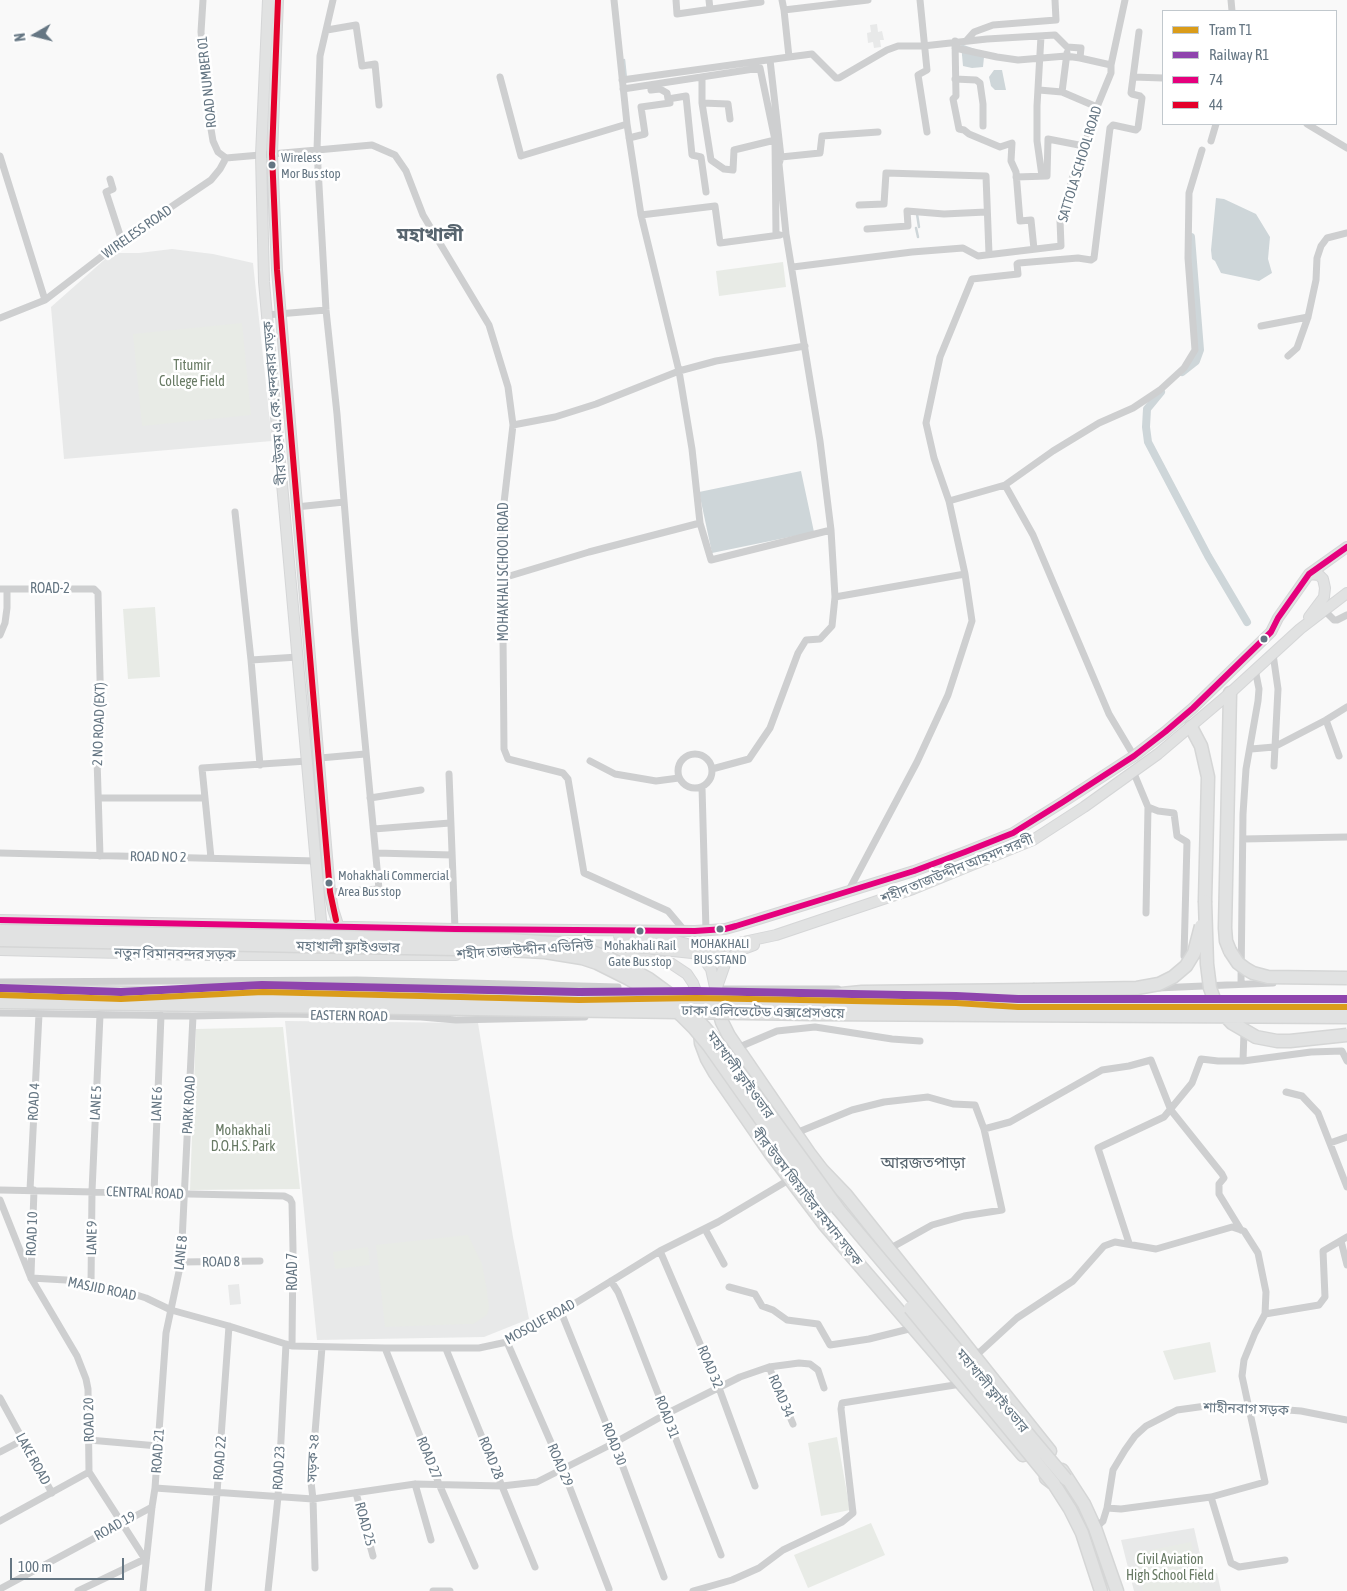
<!DOCTYPE html>
<html>
<head>
<meta charset="utf-8">
<style>
	body { margin:0 }
	#map { position:relative; width:1347px; height:1591px; overflow:hidden; background:#f9f9f9; font-family:"Asap Condensed",sans-serif }
	canvas { display:block }
	.legend { position:absolute; left:1162px; top:10px; width:175px; height:115px; box-sizing:border-box; background:#fff; border:1px solid #c1c8cd; margin:0; padding:6px 9px; list-style:none; font-size:15px; color:#657683 }
	.legend li { display:flex; align-items:center; gap:10px; height:25px }
	.legend b { width:25px; border:1px solid #c1c8cd }
	.north { position:absolute; left:10px; top:10px; width:50px; height:50px; -webkit-text-stroke:4px #fff; paint-order:stroke; rotate:262deg; font-size:14px; font-weight:700; line-height:20px; text-align:center; color:#657683 }
	.north::after { content:''; display:block; margin:auto; width:18px; height:22px; background:#657683; clip-path:polygon(50% 0,100% 100%,50% 72%,0 100%) }
	.scale { position:absolute; left:10px; top:1558px; width:114px; height:22px; box-sizing:border-box; border:2px solid #657683; border-top:0; padding-left:6px; font-size:15px; line-height:18px; white-space:nowrap; color:#657683; -webkit-text-stroke:4px #fff; paint-order:stroke }
</style>
</head>
<body>
<div id="map">
<canvas width="1347" height="1591"></canvas>
<ul class="legend">
<li><b style="height:6px;background:#da9c1a"></b>Tram T1</li>
<li><b style="height:6px;background:#8e44ad"></b>Railway R1</li>
<li><b style="height:6px;background:#e5007d"></b>74</li>
<li><b style="height:6px;background:#e4002b"></b>44</li>
</ul>
<div class="north">N</div>
<div class="scale">100 m</div>
</div>
<script>
const ctx = document.querySelector('canvas').getContext('2d');
ctx.lineJoin = 'round';
function fill(path, color) { ctx.fillStyle = color; ctx.fill(path, 'evenodd'); }
const poly = rows => new Path2D(rows.map(r => 'M' + r).join(''));
function strokePath(path, color, width, dash) { ctx.strokeStyle = color; ctx.lineWidth = width; ctx.lineCap = dash ? 'butt' : 'round'; ctx.setLineDash(dash || []); ctx.stroke(path); }
function drawText(font, color, halo, rows, align = 'center') {
  ctx.font = font + ' "Asap Condensed","Noto Sans Bengali",sans-serif'; ctx.lineWidth = 5; ctx.setLineDash([]); ctx.textBaseline = 'middle'; ctx.strokeStyle = halo; ctx.fillStyle = color; for (const [text, x, y, turn = 0] of rows) {
    ctx.save(); ctx.translate(x, y); ctx.rotate((+turn || 0) * Math.PI / 180); ctx.textAlign = isNaN(turn) ? turn : align; if (halo) ctx.strokeText(text, 0, 0); ctx.fillText(text, 0, 0); ctx.restore();
  }
}
fill(poly([
	[877,24,878,32,882,31,884,40,880,40,881,47,874,48,873,42,868,43,867,33,871,32,870,25],
	[172,249,213,254,253,263,272,441,64,459,51,307,112,253,139,253],
	[285,1021,478,1023,513,1237,529,1319,484,1337,317,1340],
	[239,1284,241,1304,230,1305,228,1285],
	[1194,1528,1205,1576,1217,1573,1221,1591,1134,1591,1121,1540]
]), '#e8e9e9');
fill(poly([
	[783,262,786,287,719,296,716,271],
	[242,323,251,415,142,426,133,334],
	[155,607,160,677,128,679,123,609],
	[283,1027,300,1189,190,1190,196,1029],
	[468,1235,482,1264,487,1291,489,1308,487,1315,473,1324,466,1324,385,1327,376,1245],
	[368,1247,370,1265,335,1269,333,1252],
	[1210,1342,1216,1372,1174,1380,1163,1351],
	[837,1437,850,1510,821,1516,808,1443],
	[871,1523,885,1555,808,1588,794,1555],
	[1191,1542,1201,1591,1143,1591,1136,1553]
]), '#e8ebe6');
fill(poly([
	[961,44,975,49,984,57,983,67,972,68,963,66],
	[994,70,1002,70,1006,90,995,90,991,86,989,77],
	[1216,198,1224,199,1256,214,1270,237,1268,259,1272,273,1259,281,1221,273,1215,261,1212,259,1211,250],
	[801,471,814,532,712,553,699,492]
]), '#ced6d9');
strokePath(poly([
	[624,60,626,79],
	[917,214,919,227],
	[916,228,918,237]
]), '#ced6d9', 2.5);
strokePath(poly([
	[1182,372,1196,361,1200,350,1191,237],
	[1161,392,1147,409,1146,427,1148,442,1208,556,1247,622]
]), '#ced6d9', 8);
const primary = poly([
	[268,0,261,155,264,282,322,931],
	[278,0,272,154,277,270,330,892,333,909,340,931],
	[1309,574,1319,575,1323,579,1325,588,1324,597,1309,617],
	[0,920,455,929,695,931,725,929,736,926,914,871,965,852,1013,833,1063,802,1134,756,1165,732,1193,708,1271,632,1278,618,1309,574,1347,547],
	[619,936,676,941,691,945,699,952,711,969,716,992],
	[578,945,625,946,692,953,776,935,913,889,1033,840,1084,807,1158,754,1230,693,1300,629,1347,593],
	[0,950,201,955,456,955],
	[606,956,647,959,672,964,687,974,693,983,696,991],
	[717,987,725,964,730,958,743,949,754,945]
]);
const highway = poly([
	[1191,727,1201,746,1208,777,1205,901],
	[1230,951,1226,941,1225,928,1230,693],
	[716,992,715,998,722,1022,729,1036,809,1153,822,1170,846,1195,1050,1451],
	[800,1000,811,997,862,992,1033,990],
	[700,1032,701,1043,707,1059,715,1073,771,1154,824,1224,1023,1455],
	[1062,1470,1084,1504,1095,1528,1117,1591],
	[1046,1478,1054,1484,1070,1509,1082,1533,1101,1591]
]);
strokePath(primary, '#d5d6d7', 12);
strokePath(highway, '#d5d6d6', 15);
strokePath(poly([
	[203,0,201,32,210,123,213,141,218,152,226,158],
	[614,0,627,124,641,215,679,371,692,449,700,523,711,560,831,530],
	[676,0,677,14,761,2,760,0],
	[709,0,710,9],
	[782,0,784,10],
	[920,0,927,70,918,75,927,132],
	[1231,0,1232,11],
	[327,30,356,25,362,66,375,64,379,105],
	[1041,36,1037,106,1037,141,1042,176],
	[955,41,956,96,953,99,959,129,964,130,969,134,1000,147,1012,143,1011,161,1016,172,1020,221,1031,220,1034,249],
	[966,41,974,32,993,25,1056,20,1055,0],
	[955,48,997,57,1018,60,1066,56,1080,58],
	[1067,53,1062,92,1097,107],
	[789,57,812,54,836,78,839,78,887,50,898,46,923,46,987,39,1055,35,1067,47,1081,48,1080,58,1111,65,1111,73,1097,107,1084,146,1081,149,1060,220,1061,246,978,256,963,248,912,252,793,267],
	[1111,65,1125,0],
	[500,77,521,156,627,124],
	[702,77,702,103,711,160,724,169,733,170,734,150,775,140],
	[1133,77,1163,78],
	[955,79,976,80,980,83,983,104,983,126],
	[622,80,789,57,784,10,868,0],
	[623,89,760,68,775,140,776,235],
	[651,90,660,89,667,93,668,99,686,96,692,155,701,157,706,192],
	[1039,90,1062,92],
	[702,103,728,104,730,119],
	[1307,124,1347,148],
	[629,138,645,134,641,107,670,103,669,98],
	[1211,141,1216,124],
	[0,156,45,300],
	[781,157,820,153,822,136,878,132],
	[1016,177,1047,176,1048,139,1084,146],
	[110,179,113,189,106,192,122,241],
	[859,205,884,204,886,173,986,176,989,254],
	[641,215,715,206,720,243,780,235],
	[867,229,908,226,907,211,944,214,986,212],
	[266,315,326,310],
	[0,318,45,300,131,234,211,180,220,169,226,158,317,150,320,56,333,0],
	[1261,326,1308,317],
	[1288,356,1297,348,1308,317,1316,280,1317,258,1321,246,1327,238,1347,233],
	[513,425,555,417,596,404,679,371,716,361,805,346],
	[1005,485,1033,535,1109,714,1134,756],
	[949,501,1005,485,1053,451,1099,423,1133,408,1160,390,1184,368,1195,350,1188,258,1189,193,1202,150],
	[296,507,344,502],
	[235,512,251,660,260,765],
	[503,578,589,552,700,523],
	[0,589,94,589,98,593,101,719,96,726,100,856],
	[835,597,965,574],
	[1324,610,1334,620,1337,620,1347,615],
	[0,635,5,623,7,608,7,589],
	[1273,654,1278,689,1274,766],
	[251,660,298,657],
	[1326,720,1339,756],
	[1251,749,1274,747,1326,720,1347,707],
	'678 771a17 17 0 1 1 34 0a17 17 0 1 1-34 0Z',
	[320,758,365,754],
	[590,761,615,774,656,781,679,778],
	[712,769,749,759,770,728,798,653,806,640,820,639,832,626,835,597,831,530,820,441,786,234,779,164,781,157,770,60],
	[1133,771,1148,807,1158,811,1174,813,1177,836,1187,842,1184,956],
	[449,774,455,929],
	[702,787,706,931],
	[99,798,205,798],
	[370,798,421,790],
	[374,829,450,823],
	[1243,839,1347,837],
	[0,853,316,861],
	[376,853,452,855],
	[211,858,202,768,307,761],
	[330,892,379,889,355,636,337,414,326,310,317,150,372,145,395,155,406,171,423,215,489,325,508,387,513,425,502,520,504,749,508,759,563,773,568,779,584,873,668,911,684,930],
	[848,892,917,762,948,695,972,621,965,574,949,501,934,458,926,423,940,357,972,279,1018,274,1017,264,1019,263,1078,258,1091,260,1094,258,1110,128,1113,125,1136,130,1138,128,1142,98,1140,96,1132,94,1131,93,1139,32],
	[1146,913,1148,807],
	[0,982,357,980,618,987],
	[1241,983,1243,814,1246,769,1258,701,1259,689,1255,669],
	[1157,988,1273,983],
	[716,989,838,989],
	[0,1013,193,1016,288,1014,421,1017,456,1020,585,1017],
	[737,1048,777,1031,815,1027,892,1039,920,1041],
	[1243,1061,1244,1032],
	[1286,1092,1302,1096,1318,1113,1347,1187],
	[1170,1109,1222,1174,1224,1178,1219,1184,1219,1194,1241,1230],
	[796,1133,852,1110,884,1102,928,1097,953,1104,975,1105,984,1129,1010,1122,1102,1070,1129,1066,1151,1060,1170,1108],
	[1330,1143,1347,1137],
	[0,1190,284,1196,290,1199,292,1203,293,1249,292,1346],
	[30,1190,39,1014],
	[154,1193,161,1015],
	[0,1200,31,1278,77,1356,86,1379,88,1389,89,1472,145,1559,78,1591],
	[705,1229,724,1264],
	[1341,1241,1347,1265],
	[1129,1243,1098,1148,1164,1117,1192,1083,1201,1059,1218,1061,1243,1061,1311,1052,1342,1051,1347,1061],
	[889,1249,932,1225,964,1216,1002,1210,984,1129],
	[660,1251,719,1388,755,1486],
	[181,1262,260,1261],
	[31,1275,34,1190],
	[31,1278,66,1280,121,1290,146,1298,171,1310,229,1326,292,1346,385,1348,479,1348,507,1342,561,1312,660,1251,718,1222,792,1178],
	[611,1281,618,1292,629,1319,721,1555],
	[91,1284,92,1191,100,1015],
	[729,1287,755,1294,762,1306,773,1310,787,1320,818,1324,830,1345,869,1339,913,1328],
	[561,1312,614,1443,664,1577],
	[1265,1314,1319,1305,1325,1297,1323,1251,1347,1237],
	[507,1342,563,1470,609,1589],
	[385,1348,439,1484,475,1566],
	[446,1349,535,1567],
	[974,1355,981,1351,1017,1318,1073,1281,1104,1246,1115,1242,1156,1249,1232,1227,1244,1231,1258,1253,1266,1292,1265,1314,1255,1333,1244,1360,1242,1376,1265,1482,1211,1497,1121,1509,1107,1508],
	[769,1367,793,1424],
	[0,1398,52,1493],
	[89,1440,158,1446],
	[0,1452,23,1440],
	[415,1484,431,1540],
	[155,1488,313,1499,415,1484,502,1486,537,1482,614,1443,666,1414,740,1377,769,1367,799,1363,810,1364,818,1370,824,1388],
	[356,1493,373,1556],
	[1211,1497,1231,1563,1239,1567,1285,1560],
	[0,1521,89,1472],
	[1095,1528,1103,1521,1107,1508,1113,1470,1125,1450,1135,1436,1146,1426,1177,1410,1206,1406,1235,1406,1301,1411,1347,1420],
	[315,1568,313,1499,311,1482,322,1347],
	[0,1589,152,1507],
	[143,1591,152,1507,155,1488,166,1333,181,1262,193,1016],
	[208,1591,217,1493,229,1326],
	[268,1591,278,1497,286,1344],
	[433,1591,450,1591],
	[693,1591,732,1580,759,1568,783,1550,842,1522,853,1513,841,1409,842,1403,961,1384]
]), '#cecfd0', 7);
strokePath(primary, '#e1e2e2', 10);
strokePath(highway, '#e1e2e2', 12);
const highwayBridge = poly([
	[1205,901,1207,964,1210,988,1217,1007,1232,1023,1256,1037,1277,1041,1290,1041,1347,1035],
	[0,931,508,940,557,943,581,948,606,957,629,968,649,979,679,1001,705,1028,721,1047,839,1210,1066,1479],
	[0,940,507,950,545,952,582,958,597,963,629,979,648,990,681,1015,694,1028,709,1046,802,1178,827,1208],
	[1230,951,1238,963,1246,969,1253,973,1268,977,1347,978],
	[1033,990,1137,988,1159,984,1173,977,1186,966,1194,953,1201,926],
	[0,991,903,1004,1347,1007],
	[0,1002,815,1014,1347,1017],
	[910,1308,1054,1484]
]);
strokePath(highwayBridge, '#d5d6d6', 15, []);
strokePath(highwayBridge, '#e1e2e2', 12);
strokePath(poly([
	[0,920,455,929,695,931,725,929,736,926,914,871,965,852,1013,833,1063,802,1134,756,1165,732,1193,708,1271,632,1278,618,1309,574,1347,547]
]), '#e5007d', 6);
strokePath(poly([
	[278,0,272,154,277,270,330,892,336,920]
]), '#e4002b', 6);
strokePath(poly([
	[0,988,121,992,262,985,579,992,696,991,956,996,1018,999,1347,999]
]), '#8e44ad', 8);
strokePath(poly([
	[0,995,121,999,263,992,579,1000,696,998,956,1003,1018,1007,1347,1007]
]), '#da9c1a', 6);
for (const [x, y, r, color] of [
	[272,165,4.5,"#657683"],
	[1264,639,4.5,"#657683"],
	[329,883,4.5,"#657683"],
	[720,929,4.5,"#657683"],
	[640,931,4.5,"#657683"]
]) { const dot = new Path2D(); dot.arc(x, y, r, 0, 2 * Math.PI); ctx.fillStyle = color; ctx.fill(dot); strokePath(dot, '#fff', 2); }
drawText('13px', '#657683', '#fff', [
	["Wireless",281,158],
	["Mor Bus stop",281,174],
	["Mohakhali Commercial",338,876],
	["Area Bus stop",338,892],
	["MOHAKHALI",720,944,"center"],
	["BUS STAND",720,960,"center"],
	["Mohakhali Rail",640,946,"center"],
	["Gate Bus stop",640,962,"center"]
], 'left');
drawText('14px', '#657683', '#fff', [
	["ROAD NUMBER 01",207,82,-96],
	["SATTOLA SCHOOL ROAD",1080,164,-73],
	["WIRELESS ROAD",137,232,-35],
	["বীর উত্তম এ. কে. খন্দকার সড়ক",275,403,-95],
	["MOHAKHALI SCHOOL ROAD",504,572,-90],
	["ROAD-2",50,589],
	["2 NO ROAD (EXT)",99,724,-88],
	["ROAD NO 2",158,857,1],
	["শহীদ তাজউদ্দীন আহমদ সরণী",957,869,-22],
	["মহাখালী ফ্লাইওভার",348,947,1],
	["শহীদ তাজউদ্দীন এভিনিউ",525,950,-4],
	["নতুন বিমানবন্দর সড়ক",175,954,1],
	["ঢাকা এলিভেটেড এক্সপ্রেসওয়ে",763,1012,1],
	["EASTERN ROAD",349,1016,1],
	["মহাখালী ফ্লাইওভার",740,1075,54],
	["ROAD 4",34,1102,-87],
	["LANE 5",96,1103,-87],
	["LANE 6",157,1104,-88],
	["PARK ROAD",189,1105,-87],
	["CENTRAL ROAD",145,1193,2],
	["বীর উত্তম জিয়াউর রহমান সড়ক",807,1197,52],
	["ROAD 10",32,1234,-88],
	["LANE 9",92,1238,-89],
	["LANE 8",181,1253,-84],
	["ROAD 8",221,1262,-1],
	["ROAD 7",293,1272,-90],
	["MASJID ROAD",102,1289,12],
	["MOSQUE ROAD",540,1322,-29],
	["ROAD 32",710,1367,67],
	["মহাখালী ফ্লাইওভার",992,1391,50],
	["ROAD 34",781,1396,67],
	["শাহীনবাগ সড়ক",1246,1409,2],
	["ROAD 31",667,1417,69],
	["ROAD 20",89,1420,-91],
	["ROAD 30",614,1444,69],
	["ROAD 21",158,1451,-86],
	["ROAD 22",220,1458,-86],
	["সড়ক ২৪",313,1458,-87],
	["ROAD 27",429,1458,68],
	["ROAD 28",491,1458,68],
	["LAKE ROAD",33,1459,61],
	["ROAD 29",560,1465,67],
	["ROAD 23",279,1468,-87],
	["ROAD 25",365,1524,75],
	["ROAD 19",115,1526,-29]
]);
drawText('14px', '#687a64', '#fff', [
	["Titumir",192,366],
	["College Field",192,382],
	["Mohakhali",243,1131],
	["D.O.H.S. Park",243,1147],
	["Civil Aviation",1170,1560],
	["High School Field",1170,1576]
]);
drawText('16px', '#57646e', '#fff', [
	["আরজতপাড়া",923,1163]
]);
drawText('bold 19px', '#57646e', '#fff', [
	["মহাখালী",430,235]
]);
</script>
</body>
</html>
